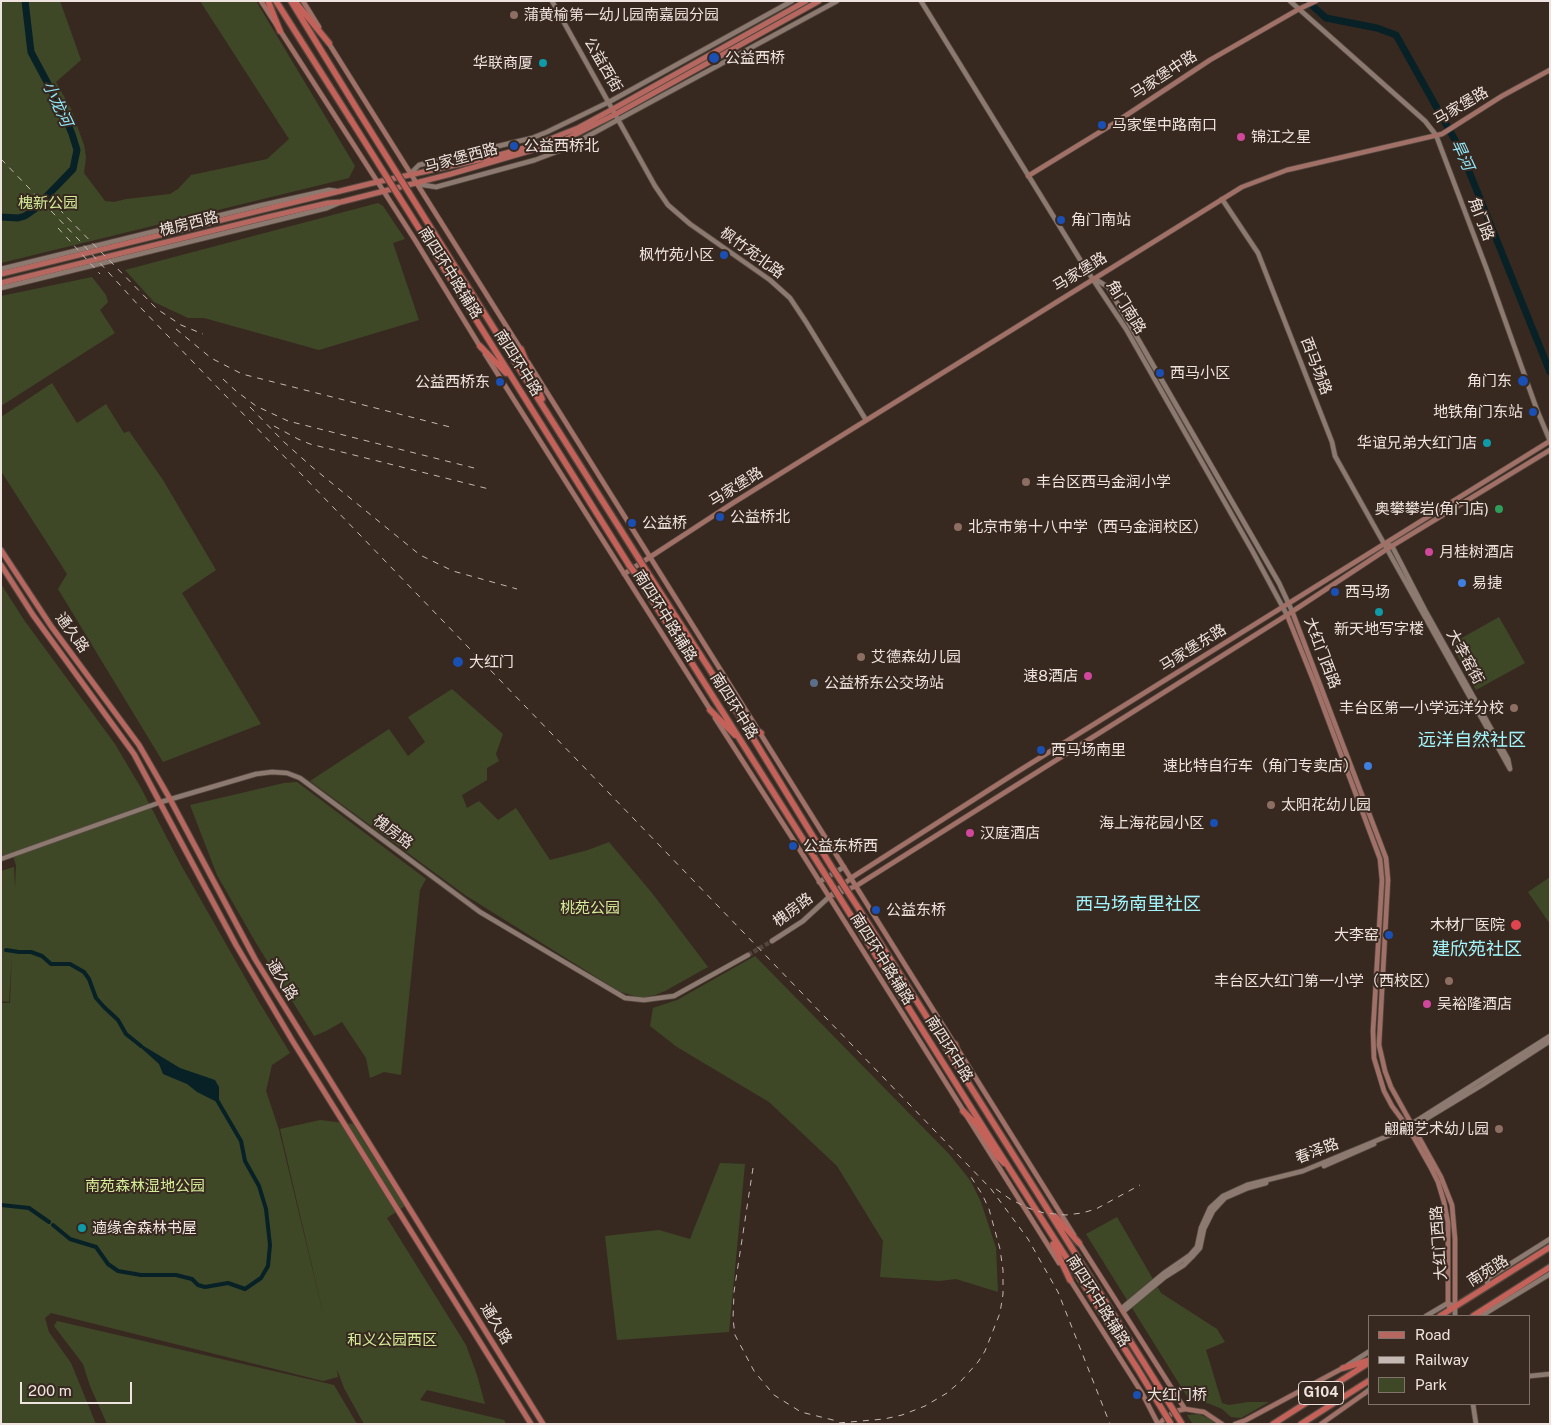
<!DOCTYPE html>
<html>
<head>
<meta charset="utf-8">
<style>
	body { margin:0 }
	#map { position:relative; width:1551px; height:1425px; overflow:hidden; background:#382920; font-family:"Public Sans",sans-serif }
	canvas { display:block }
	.frame { position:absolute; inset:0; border:2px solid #eee3de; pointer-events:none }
	.legend { position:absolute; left:1368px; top:1315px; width:162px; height:90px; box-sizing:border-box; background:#382920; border:1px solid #81736c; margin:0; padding:6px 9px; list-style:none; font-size:15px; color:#eee3de }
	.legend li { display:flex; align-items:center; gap:10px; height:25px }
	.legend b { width:25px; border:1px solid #81736c }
	.scale { position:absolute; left:20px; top:1382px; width:112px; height:22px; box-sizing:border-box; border:2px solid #eee3de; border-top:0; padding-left:6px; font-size:15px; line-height:18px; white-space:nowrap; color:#eee3de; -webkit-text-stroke:4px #382920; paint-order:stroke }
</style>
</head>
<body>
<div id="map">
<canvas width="1551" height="1425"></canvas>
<div class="frame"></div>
<ul class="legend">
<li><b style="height:6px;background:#b66860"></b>Road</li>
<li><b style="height:6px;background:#c5b9b3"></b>Railway</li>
<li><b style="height:14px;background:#3e4826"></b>Park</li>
</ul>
<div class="scale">200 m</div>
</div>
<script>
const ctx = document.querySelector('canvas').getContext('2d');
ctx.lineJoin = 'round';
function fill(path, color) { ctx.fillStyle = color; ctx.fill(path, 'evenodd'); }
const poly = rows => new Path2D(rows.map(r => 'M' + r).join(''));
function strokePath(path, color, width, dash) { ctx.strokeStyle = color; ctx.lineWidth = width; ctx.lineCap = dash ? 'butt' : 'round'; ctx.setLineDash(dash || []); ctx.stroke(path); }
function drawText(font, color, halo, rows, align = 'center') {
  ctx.font = font + ' "Public Sans","Noto Sans SC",sans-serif'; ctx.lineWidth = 4; ctx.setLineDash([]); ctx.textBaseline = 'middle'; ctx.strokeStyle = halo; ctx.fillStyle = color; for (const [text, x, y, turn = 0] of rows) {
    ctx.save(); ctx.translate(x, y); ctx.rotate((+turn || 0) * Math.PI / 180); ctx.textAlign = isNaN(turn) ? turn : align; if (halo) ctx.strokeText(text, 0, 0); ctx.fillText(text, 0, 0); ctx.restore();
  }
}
fill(poly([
	[1,1,60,1,81,60,56,82,71,109,84,145,86,157,84,173,105,201,114,202,126,199,170,194,178,189,191,175,267,159,289,139,200,1,256,1,355,166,349,178,1,263],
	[378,203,383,206,405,239,393,243,419,320,319,350,204,318,188,318,154,302,125,270],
	[92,277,106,295,108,302,100,310,115,333,1,406,1,296],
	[52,383,77,423,106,404,124,433,129,431,163,480,216,570,182,593,261,724,163,762,58,589,67,574,1,471,1,417],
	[1,584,24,620,115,744,141,788,181,865,259,1002,290,1053,272,1065,266,1091,279,1130,327,1330,280,1129,320,1120,353,1124,405,1206,387,1218,466,1345,477,1375,485,1404,427,1390,420,1400,504,1420,506,1424,364,1424,344,1388,337,1369,338,1377,323,1381,51,1313,45,1318,49,1332,71,1363,96,1424,1,1424,1,1003,10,1003,12,953,9,1002,1,1001,1,871,14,867,15,888,16,865,12,853,1,857],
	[1499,617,1525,663,1476,690,1451,644],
	[452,689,503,734,496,754,499,761,487,768,487,780,462,795,467,808,479,801,498,820,516,808,550,860,588,850,609,842,652,893,708,967,665,991,655,995,642,998,620,992,465,895,310,781,389,729,408,756,425,742,408,717],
	[297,782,426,879,420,890,401,1075,384,1072,370,1078,366,1058,342,1022,326,1031,314,1036,256,943,217,875,190,805,284,783],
	[1550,877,1550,924,1528,892],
	[755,956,949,1154,970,1180,981,1202,996,1248,998,1292,956,1279,940,1281,880,1277,883,1241,837,1166,769,1102,677,1047,650,1026,653,1008,677,1000],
	[720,1163,745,1164,729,1332,617,1340,605,1236,659,1230,690,1239],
	[1117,1217,1161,1293,1217,1329,1225,1342,1206,1350,1222,1403,1229,1405,1248,1402,1269,1402,1241,1418,1231,1417,1222,1409,1210,1404,1188,1398,1086,1234],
	[57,1321,334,1385,357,1424,107,1424,90,1386,83,1364,54,1326],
	[1199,1414,1208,1418,1216,1424,1193,1424,1187,1415]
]), '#3e4826');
fill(poly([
	[142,1045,180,1068,215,1080,219,1087,219,1099,215,1101,197,1092,187,1084,163,1074,159,1064,140,1047]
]), '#072126');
strokePath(poly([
	[6,950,19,952,31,952,42,956,51,964,70,964,84,972,89,979,96,998,104,1007,118,1020,126,1034,141,1046],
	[1,1205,29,1208,49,1222],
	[53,1225,70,1239,96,1247,108,1264,118,1271,141,1275,176,1275,192,1279,198,1285,205,1287,228,1283,245,1289,261,1278,268,1266,270,1245,266,1209,259,1186,245,1161,241,1141,217,1100]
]), '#072126', 4);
strokePath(poly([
	[25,1,31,52,63,112,72,134,77,150,73,169,46,197],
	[1307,1,1326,18,1377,28,1396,35,1460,149,1550,372],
	[1,217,18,218,25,216,35,209]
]), '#072126', 7);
strokePath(poly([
	[748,955,772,941]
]), '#53453c', 4.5, [4.5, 2]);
const tertiary = poly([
	[552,1,655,186,668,205,690,224,770,280,790,298,806,322,866,420],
	[921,1,1084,266,1126,329,1253,552,1287,615],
	[1290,1,1425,121,1436,135,1487,270,1537,410,1550,441],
	[410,174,419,165,532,138,547,132,609,102,792,1],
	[417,184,436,187,535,160,564,149,837,1],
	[1222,199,1258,253,1332,442,1335,456,1510,769,1508,759,1425,610,1392,546,1384,543],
	[1,269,258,206,329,190,337,191],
	[1095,279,1108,287,1279,583,1292,611],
	[1,288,327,208,339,203],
	[1,859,161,802,256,774,272,772,287,773,300,778,480,912,625,998,644,1000,674,996,748,955],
	[819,882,844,867],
	[772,941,803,921,829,897],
	[1411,1128,1482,1085,1550,1041],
	[1324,1166,1374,1144],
	[1487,1286,1488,1278,1550,1239],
	[1122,1308,1164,1273,1190,1255,1197,1247,1201,1228,1210,1208,1223,1196,1247,1185,1303,1171,1402,1130,1550,1036],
	[1124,1311,1165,1277,1184,1265,1192,1257,1200,1248,1204,1229,1213,1211,1225,1198,1248,1188,1266,1183],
	[1426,1316,1448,1303,1455,1307,1455,1316],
	[1481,1316,1550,1274],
	[1348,1365,1370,1351],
	[1530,1376,1550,1374],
	[1365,1393,1370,1389],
	[1473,1404,1476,1424]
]);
const secondary = poly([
	[261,1,415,240,481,348],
	[303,1,319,27],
	[328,42,522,351],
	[1028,176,1113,124,1210,60,1299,9,1316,1],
	[485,354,711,711],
	[528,362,1074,1235],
	[624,574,733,503,1242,187,1287,170,1442,134,1502,96,1550,70],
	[1292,611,1386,858,1388,880,1379,1045,1385,1071,1391,1087,1441,1177,1452,1205,1455,1239,1455,1307],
	[1287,615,1314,682,1380,859,1382,880,1373,1031,1374,1058,1384,1091,1392,1106,1409,1129,1431,1168,1438,1182,1444,1202,1448,1223,1448,1303,1450,1310],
	[715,718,796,844,1059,1263],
	[834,895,856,886,1287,615,1387,549,1550,450],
	[829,897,851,878,1017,772,1550,441],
	[1078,1241,1185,1409],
	[1069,1278,1142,1393,1158,1424],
	[1159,1424,1165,1418,1176,1411,1185,1409,1204,1412,1222,1424],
	[1235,1424,1246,1420,1343,1368],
	[1321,1424,1365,1393]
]);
const primary = poly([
	[1,274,377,182,488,158,535,145,578,128,613,109,806,1],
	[1,283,268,217,328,203,341,202,451,174,560,142,616,114,819,1],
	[1,550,51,626,139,745,170,799,255,959,543,1424],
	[1,565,33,615,134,754,236,945,292,1040,531,1424]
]);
const trunk = poly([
	[268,1,280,31],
	[276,1,351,120],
	[291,1,360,114],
	[297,4,329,43],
	[454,265,639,559],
	[445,270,629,565],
	[480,346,506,373],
	[521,349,542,399],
	[644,567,742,720,831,866],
	[635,573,823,871],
	[710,710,735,735],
	[743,721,761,733],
	[859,909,1144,1363],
	[850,914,990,1138,1137,1368],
	[955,1044,964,1073],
	[963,1111,978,1126,998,1157,1004,1163],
	[1056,1217,1079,1243],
	[1053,1244,1070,1280],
	[1440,1316,1550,1247],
	[1473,1316,1550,1267],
	[1343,1368,1370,1360],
	[1273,1424,1370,1362],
	[1301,1424,1370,1380]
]);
strokePath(tertiary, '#554840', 6);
strokePath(secondary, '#554840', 6);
strokePath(primary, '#554840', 7);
strokePath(trunk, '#554840', 8);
strokePath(tertiary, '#8c7a70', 4.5);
strokePath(secondary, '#a17168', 4.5);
strokePath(primary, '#b66860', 5);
strokePath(trunk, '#c4625a', 5.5);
strokePath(poly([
	[1,159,79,240,140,307,991,1189,1028,1239,1058,1292,1110,1424],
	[59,209,157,309,181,325,203,334],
	[58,228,100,274],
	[176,329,211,358,242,374,450,427],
	[223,379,236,391,256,406,288,421,478,469],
	[250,407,284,442,312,467,420,555,453,571,517,589],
	[274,426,298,439,310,444,489,489],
	[753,1168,734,1292,733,1319,735,1335,754,1371,774,1395,801,1412,837,1421],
	[996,1189,1010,1199,1028,1208,1044,1213,1066,1215,1082,1213,1096,1209,1140,1185],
	[827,1424,884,1419,902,1415,925,1406,947,1393,961,1381,978,1362,985,1351,1000,1313,1003,1294,1003,1270,1000,1249,989,1209,982,1194,969,1174]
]), '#c5b9b3', 1, [6, 6]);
const trunkBridge = poly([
	[360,114,454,265],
	[351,120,445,270],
	[639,559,644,567],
	[629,565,635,573],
	[831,866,859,909],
	[823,871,850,914],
	[1144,1363,1182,1424],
	[1137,1368,1171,1424]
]);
strokePath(trunkBridge, '#554840', 8, []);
strokePath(trunkBridge, '#c4625a', 5.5);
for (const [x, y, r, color] of [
	[514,15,5,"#8d6e63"],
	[714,58,6,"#1a4fb4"],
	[543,63,5,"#0f9aa8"],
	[1102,125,5,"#1a4fb4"],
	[1241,137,5,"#d1479c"],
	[514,146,5,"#1a4fb4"],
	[1061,220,5,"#1a4fb4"],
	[724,255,5,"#1a4fb4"],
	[1160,373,5,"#1a4fb4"],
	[1523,381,6,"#1a4fb4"],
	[500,382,5,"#1a4fb4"],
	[1533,412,5,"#1a4fb4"],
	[1487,443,5,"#0f9aa8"],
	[1026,482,5,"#8d6e63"],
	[1499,509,5,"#2e9e5b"],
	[720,517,5,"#1a4fb4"],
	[632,523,5,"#1a4fb4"],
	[958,527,5,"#8d6e63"],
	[1429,552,5,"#d1479c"],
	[1462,583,5,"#3f7fe0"],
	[1335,592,5,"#1a4fb4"],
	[1379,612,5,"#0f9aa8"],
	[861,657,5,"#8d6e63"],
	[458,662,6,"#1a4fb4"],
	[1088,676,5,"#d1479c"],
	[814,683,5,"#5c6f8a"],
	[1514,708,5,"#8d6e63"],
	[1041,750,5,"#1a4fb4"],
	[1368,766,5,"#3f7fe0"],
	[1271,805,5,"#8d6e63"],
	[1214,823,5,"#1a4fb4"],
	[970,833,5,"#d1479c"],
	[793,846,5,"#1a4fb4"],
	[876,910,5,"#1a4fb4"],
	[1516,925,6,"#e0444e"],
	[1389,935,5,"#1a4fb4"],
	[1449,981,5,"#8d6e63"],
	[1427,1004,5,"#d1479c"],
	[1499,1129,5,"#8d6e63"],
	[82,1228,5,"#0f9aa8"],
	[1137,1395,5,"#1a4fb4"]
]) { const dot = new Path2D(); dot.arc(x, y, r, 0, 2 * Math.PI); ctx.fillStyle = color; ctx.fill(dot); strokePath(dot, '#382920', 2); }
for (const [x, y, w] of [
	[1321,1393,45]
]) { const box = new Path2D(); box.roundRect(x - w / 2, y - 11.5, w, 23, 4); ctx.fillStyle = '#382920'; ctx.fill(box); strokePath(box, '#eee3de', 1); }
drawText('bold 14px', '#eee3de', null, [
	["G104",1321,1393]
]);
drawText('15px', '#eee3de', '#382920', [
	["蒲黄榆第一幼儿园南嘉园分园",524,15],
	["公益西桥",725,58],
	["华联商厦",533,63,"right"],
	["马家堡中路南口",1112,125],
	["锦江之星",1251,137],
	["公益西桥北",524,146],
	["角门南站",1071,220],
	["枫竹苑小区",714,255,"right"],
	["西马小区",1170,373],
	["角门东",1512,381,"right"],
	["公益西桥东",490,382,"right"],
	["地铁角门东站",1523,412,"right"],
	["华谊兄弟大红门店",1477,443,"right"],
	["丰台区西马金润小学",1036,482],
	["奥攀攀岩(角门店)",1489,509,"right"],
	["公益桥北",730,517],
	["公益桥",642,523],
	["北京市第十八中学（西马金润校区）",968,527],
	["月桂树酒店",1439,552],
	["易捷",1472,583],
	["西马场",1345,592],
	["新天地写字楼",1379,629,"center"],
	["艾德森幼儿园",871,657],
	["大红门",469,662],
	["速8酒店",1078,676,"right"],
	["公益桥东公交场站",824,683],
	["丰台区第一小学远洋分校",1504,708,"right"],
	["西马场南里",1051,750],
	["速比特自行车（角门专卖店）",1358,766,"right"],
	["太阳花幼儿园",1281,805],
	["海上海花园小区",1204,823,"right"],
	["汉庭酒店",980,833],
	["公益东桥西",803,846],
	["公益东桥",886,910],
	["木材厂医院",1505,925,"right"],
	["大李窑",1379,935,"right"],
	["丰台区大红门第一小学（西校区）",1439,981,"right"],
	["吴裕隆酒店",1437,1004],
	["翩翩艺术幼儿园",1489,1129,"right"],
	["遖缘舍森林书屋",92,1228],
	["大红门桥",1147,1395]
], 'left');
drawText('15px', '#eee3de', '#382920', [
	["公益西街",603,65,60],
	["马家堡中路",1164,75,-33],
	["马家堡路",1461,106,-30],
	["马家堡西路",461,158,-15],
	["角门路",1481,219,69],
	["槐房西路",189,224,-14],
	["枫竹苑北路",752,253,36],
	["马家堡路",1080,272,-32],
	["南四环中路辅路",450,273,58],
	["角门南路",1126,307,58],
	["南四环中路",518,363,58],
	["西马场路",1316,366,69],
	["马家堡路",736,487,-32],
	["南四环中路辅路",665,616,58],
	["通久路",72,633,54],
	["马家堡东路",1193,648,-32],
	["大红门西路",1322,653,69],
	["大李窑街",1465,657,61],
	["南四环中路",734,706,58],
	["槐房路",393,832,37],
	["槐房路",793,910,-37],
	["南四环中路辅路",882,959,58],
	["通久路",282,980,58],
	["南四环中路",949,1049,58],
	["春泽路",1317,1151,-21],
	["大红门西路",1439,1243,-94],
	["南苑路",1488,1271,-32],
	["南四环中路辅路",1098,1301,58],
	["通久路",496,1324,58]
]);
drawText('15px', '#d3ec97', '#382920', [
	["槐新公园",48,203],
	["桃苑公园",590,908],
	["南苑森林湿地公园",145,1186],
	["和义公园西区",392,1340]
]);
drawText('italic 16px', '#90e9fc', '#382920', [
	["小龙河",57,104,65],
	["旱河",1462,155,65]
]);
drawText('18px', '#a3f5fd', '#382920', [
	["远洋自然社区",1472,740],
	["西马场南里社区",1138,904],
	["建欣苑社区",1477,949]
]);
</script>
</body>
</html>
